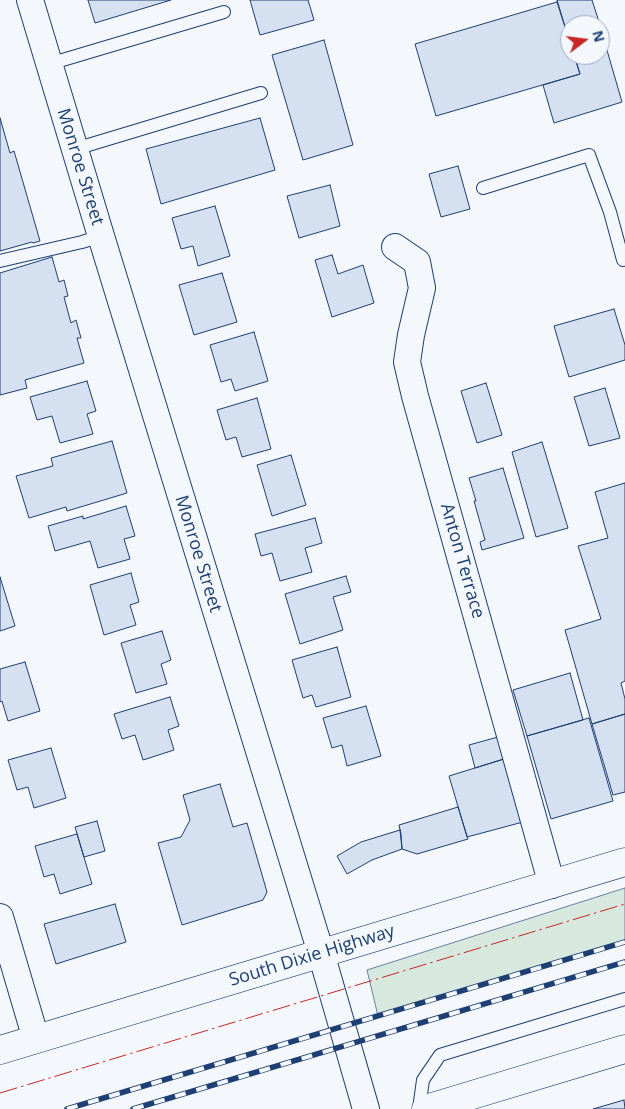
<!DOCTYPE html>
<html>
<head>
<meta charset="utf-8">
<style>
	body { margin:0 }
	#map { position:relative; width:625px; height:1109px; overflow:hidden; background:#f4f7fb; font-family:"Open Sans",sans-serif }
	canvas { display:block }
	.north { position:absolute; left:560px; top:15px; width:50px; height:50px; box-sizing:border-box; background:#f4f7fb; border:1px solid #9eadc5; border-radius:50%; rotate:75deg; font-size:14px; font-weight:700; line-height:20px; text-align:center; color:#1d3f73 }
	.north::after { content:''; display:block; margin:auto; width:18px; height:22px; background:#c62828; clip-path:polygon(50% 0,100% 100%,50% 72%,0 100%) }
</style>
</head>
<body>
<div id="map">
<canvas width="625" height="1109"></canvas>
<div class="north">N</div>
</div>
<script>
const ctx = document.querySelector('canvas').getContext('2d');
ctx.lineJoin = 'round';
function fill(path, color) { ctx.fillStyle = color; ctx.fill(path, 'evenodd'); }
const poly = rows => new Path2D(rows.map(r => 'M' + r).join(''));
function strokePath(path, color, width, dash) { ctx.strokeStyle = color; ctx.lineWidth = width; ctx.lineCap = dash ? 'butt' : 'round'; ctx.setLineDash(dash || []); ctx.stroke(path); }
function drawText(font, color, halo, rows, align = 'center') {
  ctx.font = font + ' "Open Sans",sans-serif'; ctx.lineWidth = 4; ctx.setLineDash([]); ctx.textBaseline = 'middle'; ctx.strokeStyle = halo; ctx.fillStyle = color; for (const [text, x, y, turn = 0] of rows) {
    ctx.save(); ctx.translate(x, y); ctx.rotate((+turn || 0) * Math.PI / 180); ctx.textAlign = isNaN(turn) ? turn : align; if (halo) ctx.strokeText(text, 0, 0); ctx.fillText(text, 0, 0); ctx.restore();
  }
}
const green = poly([
	[625,888,625,941,378,1016,367,970,625,888]
]);
fill(green, '#d7e8df');
strokePath(green, '#687fa3', 1);
const building = poly([
	[88,0,171,0,95,23,88,0],
	[250,0,308,0,314,20,260,35,250,0],
	[557,0,592,0,600,25,570,25,570,43,557,0],
	[557,2,570,43,570,55,574,55,580,74,436,116,415,44,557,2],
	[600,26,622,102,554,123,543,85,580,74,574,55,600,55,600,26],
	[324,40,353,145,303,160,272,55,324,40],
	[0,118,10,153,14,151,40,241,33,243,32,242,0,251,0,118],
	[260,118,275,170,161,204,146,149,260,118],
	[458,166,470,209,441,217,429,174,458,166],
	[330,185,340,226,299,238,287,196,330,185],
	[215,206,230,256,198,266,193,246,181,249,172,218,215,206],
	[332,255,338,274,363,265,374,303,332,317,315,260,332,255],
	[52,257,59,282,64,280,68,296,64,297,71,323,76,320,81,338,77,338,84,363,25,380,27,388,0,395,0,273,52,257],
	[222,273,237,322,194,335,179,285,222,273],
	[614,309,625,345,625,360,569,377,554,326,614,309],
	[254,332,268,381,235,391,231,379,221,382,210,345,254,332],
	[87,381,96,411,87,414,93,434,60,443,52,416,37,420,30,397,87,381],
	[486,383,502,435,477,443,461,391,486,383],
	[605,388,620,438,589,446,574,397,605,388],
	[257,398,271,449,242,457,236,437,226,440,217,410,257,398],
	[112,441,127,493,67,511,66,507,29,518,16,476,53,466,51,458,112,441],
	[542,442,568,528,536,537,512,452,542,442],
	[291,455,306,505,272,516,257,465,291,455],
	[503,468,524,538,482,550,480,542,485,540,474,501,476,501,469,478,503,468],
	[625,483,625,681,621,683,625,699,625,714,592,724,565,630,601,619,578,546,608,538,595,492,625,483],
	[126,506,135,536,124,539,130,559,98,568,90,541,55,551,48,526,83,516,83,519,126,506],
	[315,518,322,543,305,548,312,572,280,581,272,553,261,556,255,534,315,518],
	[131,573,139,602,130,605,136,625,104,635,90,585,131,573],
	[346,576,351,592,333,597,343,630,300,644,285,594,346,576],
	[0,577,15,626,0,631,0,577],
	[162,631,171,660,161,664,167,684,136,693,121,643,162,631],
	[337,647,351,697,316,707,312,695,303,698,292,660,337,647],
	[25,662,40,711,8,721,2,701,0,702,0,669,25,662],
	[570,673,583,720,527,736,513,690,570,673],
	[170,697,179,726,168,730,174,750,143,760,135,735,122,739,114,714,170,697],
	[366,706,381,756,347,766,342,745,332,748,323,718,366,706],
	[625,714,625,792,613,795,592,724,625,714],
	[589,718,613,801,551,819,527,736,589,718],
	[498,737,504,759,475,768,469,745,498,737],
	[51,748,66,798,34,808,28,787,17,790,8,760,51,748],
	[504,759,523,822,467,837,449,776,504,759],
	[220,784,233,827,247,823,267,892,263,900,182,925,158,843,181,837,190,820,183,795,220,784],
	[458,807,468,839,417,854,402,849,401,834,399,825,458,807],
	[97,821,105,851,84,857,75,827,97,821],
	[400,830,402,849,372,860,347,874,337,856,361,842,400,830],
	[77,834,92,884,60,894,54,874,44,877,35,846,77,834],
	[115,904,126,942,56,964,44,924,115,904],
	[624,1100,625,1109,593,1109,624,1100]
]);
fill(building, '#d5e0f0');
strokePath(building, '#1d3f73', 1);
const lane = poly([
	[49,64,224,12],
	[75,149,261,93],
	[483,188,589,155,610,212,623,260],
	[0,261,82,242,101,236],
	[419,1109,423,1080,440,1055,625,999]
]);
const street = poly([
	[30,0,101,236,321,953,366,1109],
	[395,247,417,262,422,288,411,335,407,362,415,396,552,885],
	[0,917,36,1039]
]);
const primary = poly([
	[0,1050,625,862],
	[426,1109,625,1049]
]);
strokePath(lane, '#1d3f73', 14);
strokePath(street, '#1d3f73', 28);
strokePath(primary, '#1d3f73', 29);
strokePath(lane, '#f4f7fb', 12);
strokePath(street, '#f4f7fb', 26);
strokePath(primary, '#f4f7fb', 28);
const rail = poly([
	[67,1109,625,942],
	[133,1109,625,962]
]);
strokePath(rail, '#1d3f73', 5.5);
strokePath(rail, '#f4f7fb', 4, [11]);
strokePath(poly([
	[0,1093,625,904]
]), '#c62828', 1, [18, 4, 2.5, 4]);
drawText('18px', '#1d3f73', '#f4f7fb', [
	["Monroe Street",80,167,73],
	["Monroe Street",198,554,73],
	["Anton Terrace",462,561,74],
	["South Dixie Highway",312,956,-17]
]);
</script>
</body>
</html>
